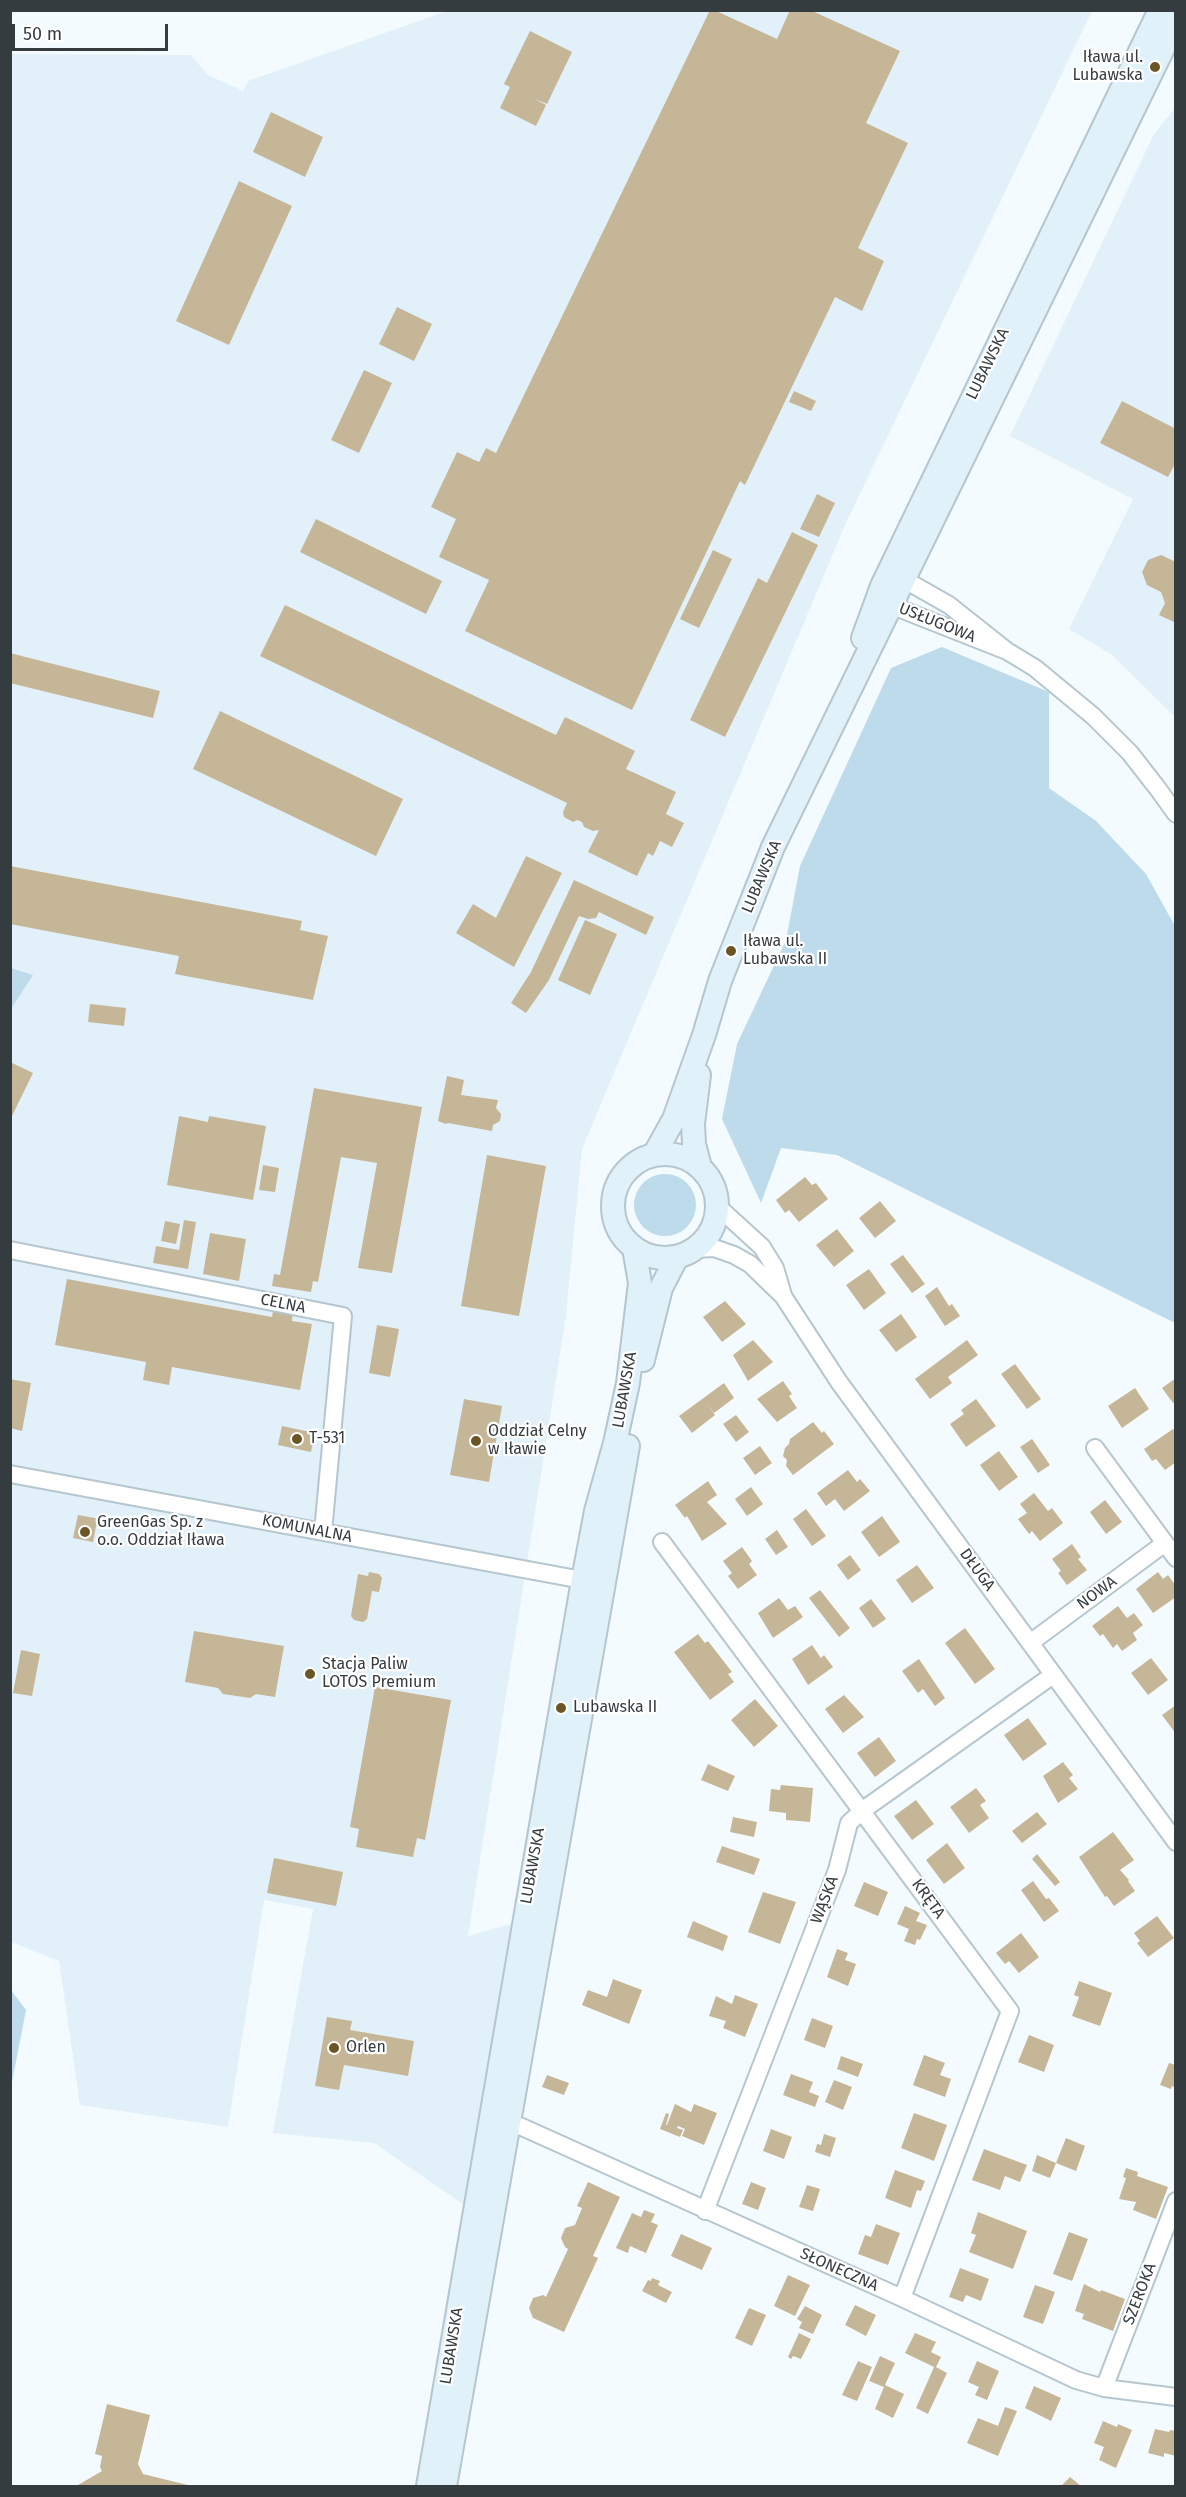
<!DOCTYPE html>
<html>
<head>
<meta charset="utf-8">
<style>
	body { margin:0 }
	#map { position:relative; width:1186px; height:2497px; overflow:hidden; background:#f4fbfe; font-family:"Fira Sans",sans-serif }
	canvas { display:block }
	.frame { position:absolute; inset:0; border:12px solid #353c40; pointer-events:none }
	.scale { position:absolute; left:12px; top:24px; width:156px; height:27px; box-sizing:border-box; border:3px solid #353c40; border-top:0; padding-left:8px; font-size:18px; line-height:21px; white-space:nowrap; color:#353c40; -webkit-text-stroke:4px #fff; paint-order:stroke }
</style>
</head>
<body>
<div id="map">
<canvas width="1186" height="2497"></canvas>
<div class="frame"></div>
<div class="scale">50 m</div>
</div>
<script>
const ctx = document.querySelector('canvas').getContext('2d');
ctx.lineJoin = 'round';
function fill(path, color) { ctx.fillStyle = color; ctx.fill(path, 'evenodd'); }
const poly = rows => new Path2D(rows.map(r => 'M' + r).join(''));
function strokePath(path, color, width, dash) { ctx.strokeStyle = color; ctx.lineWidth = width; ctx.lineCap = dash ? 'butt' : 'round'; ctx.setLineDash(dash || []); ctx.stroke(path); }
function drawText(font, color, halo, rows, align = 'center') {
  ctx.font = font + ' "Fira Sans",sans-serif'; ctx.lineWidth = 4.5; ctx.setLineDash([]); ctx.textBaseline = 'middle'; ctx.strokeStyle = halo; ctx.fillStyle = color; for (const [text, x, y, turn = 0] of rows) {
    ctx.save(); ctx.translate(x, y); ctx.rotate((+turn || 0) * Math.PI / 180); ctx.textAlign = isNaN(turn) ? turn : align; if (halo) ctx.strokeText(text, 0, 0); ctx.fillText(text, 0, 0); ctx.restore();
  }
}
fill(poly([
	[447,11,1092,11,846,523,582,1149,566,1316,468,1936,514,1923,467,2207,374,2143,273,2133,313,1909,264,1900,228,2127,80,2105,59,1961,11,1942,10,54,191,55,208,75,243,91,248,81],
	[1175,108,1175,717,1112,655,1069,629,1133,499,1010,436,1154,134]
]), '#e2f1f9');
fill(poly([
	[942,647,1049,692,1049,788,1096,821,1146,874,1175,926,1175,1323,837,1155,781,1148,761,1203,722,1119,737,1044,786,940,800,866,891,668],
	[11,968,33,975,11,1009,10,968],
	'634 1205a31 31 0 1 1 62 0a31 31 0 1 1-62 0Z',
	[11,1990,26,2010,11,2087]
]), '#bddbeb');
fill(poly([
	[710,10,714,10,777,39,790,10,810,10,900,51,866,123,908,143,858,248,884,261,862,311,835,297,745,485,740,481,632,710,465,631,489,580,439,557,456,519,431,507,457,452,479,462,486,448,496,453],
	[530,31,572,52,547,104,535,99,546,105,536,126,500,108,510,87,504,84],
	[271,112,323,137,305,177,253,152],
	[239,181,292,206,229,345,176,321],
	[397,307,432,324,414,361,379,344],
	[364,370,392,383,359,453,331,440],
	[794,391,816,401,811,411,789,402],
	[1122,401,1176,429,1176,462,1168,477,1100,443],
	[817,494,835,503,819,537,800,529],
	[316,519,442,581,426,614,300,552],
	[792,532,818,545,725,737,690,720,758,578,767,583],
	[713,550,732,559,699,628,680,619],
	[1161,555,1176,562,1176,623,1159,615,1165,603,1161,592,1147,585,1142,572,1148,560],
	[285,605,556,735,565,717,635,751,626,769,676,792,666,814,684,823,672,847,660,841,653,856,648,853,637,876,588,852,599,830,593,831,584,827,582,822,577,820,573,822,564,817,563,812,567,803,260,656],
	[10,653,160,691,153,718,10,683],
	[220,711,403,799,376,856,193,769],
	[526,856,562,873,514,967,456,933,473,904,496,918],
	[10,866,302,921,300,930,328,936,313,1000,175,974,179,956,10,924],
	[574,880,654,917,646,935,599,912,596,918,588,919,579,916,549,980,526,1013,511,1003,531,972],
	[585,920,617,934,590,995,558,980],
	[90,1004,126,1008,124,1026,88,1022],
	[10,1062,33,1073,10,1120],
	[447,1076,464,1080,461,1095,498,1100,496,1108,501,1114,500,1121,493,1125,492,1131,448,1123,446,1124,438,1121],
	[314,1088,422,1107,392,1273,358,1268,377,1163,341,1157,318,1282,313,1281,311,1292,272,1286,274,1274,280,1275],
	[179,1116,208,1122,209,1116,266,1126,253,1200,167,1185],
	[487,1155,546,1166,519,1316,461,1306],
	[263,1165,279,1168,275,1192,259,1190],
	[805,1177,812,1185,816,1183,828,1199,799,1222,789,1210,785,1213,776,1200],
	[880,1201,896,1221,875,1238,859,1218],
	[184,1220,196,1222,188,1269,153,1263,156,1246,179,1250],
	[165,1221,180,1224,176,1244,161,1241],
	[837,1229,854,1251,834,1267,816,1245],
	[210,1233,246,1239,239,1281,203,1274],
	[903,1255,925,1284,912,1293,890,1264],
	[869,1269,886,1293,864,1310,846,1285],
	[67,1279,272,1317,274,1306,293,1309,292,1321,312,1324,300,1390,172,1367,169,1385,143,1380,146,1362,55,1345],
	[937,1287,949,1306,952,1304,960,1316,945,1326,925,1296],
	[725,1301,746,1324,722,1342,703,1317],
	[901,1314,917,1337,896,1352,879,1330],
	[377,1325,399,1329,390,1377,369,1373],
	[753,1340,773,1362,748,1381,733,1355],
	[967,1340,978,1355,948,1377,952,1383,930,1399,915,1379],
	[1015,1364,1041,1399,1027,1409,1001,1374],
	[1176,1378,1176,1402,1173,1403,1162,1388],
	[10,1379,31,1383,22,1431,10,1428],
	[783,1381,792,1394,789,1396,797,1408,777,1422,757,1399],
	[724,1383,734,1398,714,1413,706,1403,715,1415,692,1433,679,1416],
	[1135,1388,1149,1409,1122,1428,1108,1406],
	[464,1399,502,1406,489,1482,450,1475],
	[976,1399,996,1426,966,1447,950,1424,964,1414,961,1410],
	[736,1415,749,1432,736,1442,723,1424],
	[813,1422,822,1433,824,1431,834,1444,793,1475,786,1466,787,1460,783,1456,785,1448,789,1444,790,1439],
	[282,1426,315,1433,311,1452,278,1445],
	[1173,1429,1176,1432,1176,1462,1165,1470,1156,1459,1152,1461,1144,1449],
	[1032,1439,1050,1465,1038,1473,1020,1447],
	[760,1446,772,1463,755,1475,743,1458],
	[999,1451,1018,1477,999,1491,980,1465],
	[848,1470,857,1482,860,1479,870,1491,844,1511,835,1499,826,1506,817,1493],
	[708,1481,717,1495,707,1502,727,1524,702,1541,687,1516,685,1518,675,1505],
	[751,1487,763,1504,747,1516,735,1499],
	[1034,1493,1048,1511,1052,1508,1063,1523,1040,1541,1032,1531,1029,1534,1018,1519,1027,1513,1020,1504],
	[1105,1500,1122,1522,1106,1534,1090,1512],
	[806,1509,826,1536,812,1546,793,1519],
	[78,1515,100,1519,99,1526,96,1526,93,1542,73,1538],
	[882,1516,900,1542,879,1557,861,1532],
	[777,1530,788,1547,776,1555,765,1539],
	[1072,1544,1081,1557,1078,1559,1087,1570,1067,1585,1058,1573,1061,1571,1052,1559],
	[742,1547,752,1561,749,1564,757,1575,738,1589,728,1576,732,1573,723,1561],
	[850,1555,861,1570,848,1580,837,1565],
	[917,1565,934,1588,912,1603,896,1580],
	[369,1572,379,1574,382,1578,379,1592,372,1591,367,1619,363,1622,354,1620,351,1616,358,1574,368,1576],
	[1158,1572,1163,1579,1168,1575,1176,1586,1176,1597,1153,1613,1136,1589],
	[820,1590,850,1628,839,1637,809,1598],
	[779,1598,788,1610,795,1606,803,1617,773,1638,758,1613],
	[871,1599,886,1619,873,1628,859,1608],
	[1118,1606,1127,1618,1134,1613,1143,1625,1133,1633,1137,1640,1122,1651,1117,1644,1113,1648,1103,1634,1100,1636,1092,1626],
	[965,1628,995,1669,975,1684,945,1643],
	[194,1631,284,1646,275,1697,256,1694,250,1698,223,1694,218,1688,185,1682],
	[698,1634,705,1643,708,1641,732,1672,728,1674,734,1682,710,1700,674,1652],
	[812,1645,821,1658,824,1655,833,1667,808,1685,792,1659],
	[21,1650,40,1654,32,1696,13,1693],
	[1151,1658,1168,1680,1148,1695,1131,1673],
	[919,1659,945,1698,935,1706,923,1689,918,1693,902,1671],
	[375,1687,451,1700,425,1840,417,1838,413,1857,356,1847,359,1829,350,1827],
	[844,1695,864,1717,843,1733,825,1709],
	[755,1699,778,1726,754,1747,731,1720],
	[1176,1705,1176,1734,1162,1715],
	[1028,1718,1047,1744,1023,1761,1004,1735],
	[879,1737,896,1761,875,1777,857,1753],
	[1063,1762,1073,1775,1069,1778,1078,1789,1058,1803,1043,1776],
	[708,1764,735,1776,728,1791,701,1780],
	[781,1785,813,1788,810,1822,786,1820,786,1813,769,1811,771,1789,780,1790],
	[976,1788,986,1801,980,1805,989,1818,969,1833,950,1807],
	[916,1800,934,1824,912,1840,894,1816],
	[1037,1812,1047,1824,1022,1843,1012,1831],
	[733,1817,757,1822,754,1837,730,1832],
	[1113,1832,1134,1860,1120,1870,1129,1880,1128,1881,1135,1891,1114,1906,1107,1896,1105,1897,1079,1857],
	[947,1843,965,1868,944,1884,926,1860],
	[722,1846,760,1859,754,1875,716,1862],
	[1037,1854,1060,1882,1055,1886,1032,1859],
	[274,1858,343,1872,336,1906,267,1893],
	[1033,1881,1046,1899,1049,1898,1059,1911,1044,1922,1021,1890],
	[864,1882,888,1892,878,1916,854,1906],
	[763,1892,796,1902,780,1944,748,1932],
	[905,1906,920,1913,916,1921,927,1925,920,1940,917,1939,915,1945,904,1941,909,1929,897,1924],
	[1157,1916,1174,1938,1148,1957,1137,1943,1140,1941,1134,1933],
	[693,1921,728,1936,723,1951,687,1937],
	[1021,1933,1039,1957,1019,1973,1009,1961,1005,1964,996,1953],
	[837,1949,848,1953,845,1960,856,1964,848,1986,827,1977],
	[613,1979,642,1990,629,2024,582,2005,588,1990,607,1997],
	[1079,1981,1112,1993,1100,2026,1072,2016,1079,1997,1074,1995],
	[735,1995,758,2004,745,2037,723,2028,726,2021,709,2016,716,1996,732,2004],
	[327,2017,352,2021,350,2030,414,2041,408,2076,344,2065,339,2090,315,2086],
	[812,2018,833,2026,825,2048,804,2040],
	[1029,2035,1054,2045,1044,2072,1018,2062],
	[924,2055,945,2063,940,2075,951,2079,945,2097,913,2085],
	[841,2056,863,2064,858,2077,837,2069],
	[1169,2063,1176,2065,1176,2088,1172,2086,1171,2089,1160,2085],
	[791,2074,813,2082,809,2092,819,2096,815,2107,783,2095],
	[547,2075,569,2083,564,2095,542,2087],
	[834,2080,852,2087,843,2110,825,2102],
	[675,2104,691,2112,694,2104,717,2113,704,2145,682,2136,685,2129,678,2126,677,2128,683,2130,680,2137,660,2129,666,2113,669,2114,666,2125,667,2125],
	[914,2113,947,2125,934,2161,901,2148],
	[771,2129,792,2137,784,2159,763,2151],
	[824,2134,836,2138,830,2157,815,2152,817,2144,821,2145],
	[1066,2138,1085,2146,1076,2171,1056,2163],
	[984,2149,1027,2165,1020,2182,1005,2176,1000,2190,972,2180],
	[1037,2155,1056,2163,1050,2178,1032,2171],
	[1126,2168,1138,2172,1137,2176,1168,2187,1156,2219,1133,2210,1136,2202,1119,2199,1126,2178,1123,2177],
	[895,2170,925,2181,921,2191,917,2190,911,2208,885,2198],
	[588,2182,620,2197,593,2256,598,2258,564,2332,533,2318,529,2308,533,2298,543,2295,546,2297,568,2249,565,2247,561,2238,565,2228,575,2225,582,2208,577,2206],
	[751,2182,766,2188,758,2210,742,2204],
	[807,2185,820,2189,813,2211,799,2207],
	[644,2210,655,2214,651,2222,658,2225,646,2253,630,2246,628,2253,616,2248,632,2213,641,2217],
	[978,2212,1027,2231,1013,2269,969,2252,976,2235,971,2233],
	[876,2224,900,2233,888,2265,858,2254,865,2235,871,2237],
	[1069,2232,1088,2239,1072,2281,1053,2274],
	[681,2234,712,2248,702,2270,671,2256],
	[960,2268,989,2279,981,2301,966,2295,963,2302,949,2297],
	[788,2275,810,2285,795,2316,774,2306],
	[652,2278,660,2281,658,2285,672,2292,666,2303,642,2291,648,2280,651,2281],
	[1084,2284,1100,2292,1101,2290,1125,2299,1113,2331,1082,2319,1084,2314,1075,2311],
	[1035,2285,1055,2292,1043,2324,1023,2317],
	[855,2305,876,2315,866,2336,845,2325],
	[805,2306,822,2315,813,2334,799,2328,802,2322,797,2319],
	[749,2308,766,2315,752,2346,735,2338],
	[799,2333,811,2339,801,2359,793,2356,791,2359,788,2357],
	[915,2333,936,2342,931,2352,941,2357,936,2367,947,2373,928,2414,916,2408,934,2367,905,2353],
	[880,2356,895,2363,885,2385,904,2394,893,2418,875,2409,884,2387,869,2381],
	[858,2361,872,2367,857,2401,842,2395],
	[977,2361,999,2371,987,2400,975,2395,979,2387,968,2382],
	[1034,2386,1061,2398,1051,2421,1025,2408],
	[107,2404,150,2415,138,2464,143,2474,192,2486,79,2486,78,2485,102,2471,100,2467,102,2456,95,2454],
	[1005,2407,1017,2411,998,2456,967,2443,978,2418,998,2426],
	[1103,2421,1117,2427,1118,2424,1132,2430,1116,2468,1099,2460,1104,2447,1094,2443],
	[1155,2429,1169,2432,1170,2430,1176,2431,1176,2456,1164,2453,1164,2457,1148,2453],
	[1070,2477,1081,2486,1061,2486]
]), '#c6b698');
const minor = poly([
	[1007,651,893,606,882,586,905,580,949,605,1007,651,1035,668,1093,716,1130,753,1158,789,1176,814],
	[717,1206,762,1247,775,1268,783,1295],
	[695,1249,714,1248,734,1255,750,1264,783,1296,839,1382,1176,1842],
	[10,1250,343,1316,323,1532],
	[1095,1448,1176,1558],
	[10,1474,593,1582],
	[662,1542,1010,2011,902,2298],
	[1030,1643,1165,1543],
	[509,2123,522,2127,902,2298,1076,2380,1104,2388,1176,2397],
	[705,2211,837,1870,849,1823,863,1810,1053,1675],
	[1104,2388,1176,2201]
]);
const secondary = poly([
	[863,638,882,586,1160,10],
	[699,1075,693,1124,694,1144,700,1167],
	'613 1206a52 52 0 1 1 104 0a52 52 0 1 1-104 0Z',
	[654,1155,674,1119,704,1035,720,981,773,847,1176,22],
	[643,1360,661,1288,677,1257],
	[428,2486,583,1580,596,1511,615,1443,628,1383,640,1283,634,1248],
	[445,2486,628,1446]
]);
strokePath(minor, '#b6c6cf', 20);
strokePath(secondary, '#b6c6cf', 26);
strokePath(minor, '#fff', 16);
strokePath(secondary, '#e0f1fa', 22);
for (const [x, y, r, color] of [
	[1155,67,6,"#6c5525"],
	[731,951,6,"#6c5525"],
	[297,1439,6,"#6c5525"],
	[476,1441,6,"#6c5525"],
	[85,1532,6,"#6c5525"],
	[310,1674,6,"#6c5525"],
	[561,1708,6,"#6c5525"],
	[334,2048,6,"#6c5525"]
]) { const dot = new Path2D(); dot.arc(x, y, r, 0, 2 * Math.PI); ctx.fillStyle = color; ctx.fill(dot); strokePath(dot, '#fff', 2); }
drawText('16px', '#353c40', '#fff', [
	["Iława ul.",1143,58,"right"],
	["Lubawska",1143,76,"right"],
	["Iława ul.",743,942],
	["Lubawska II",743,960],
	["Oddział Celny",488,1432],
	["w Iławie",488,1450],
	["T-531",309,1439],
	["GreenGas Sp. z",97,1523],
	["o.o. Oddział Iława",97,1541],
	["Stacja Paliw",322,1665],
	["LOTOS Premium",322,1683],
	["Lubawska II",573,1708],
	["Orlen",346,2048]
], 'left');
drawText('16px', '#353c40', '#fff', [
	["LUBAWSKA",988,364,-64],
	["USŁUGOWA",937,623,22],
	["LUBAWSKA",762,877,-67],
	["CELNA",283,1304,11],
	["LUBAWSKA",625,1390,-80],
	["KOMUNALNA",307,1529,11],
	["DŁUGA",977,1570,54],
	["NOWA",1097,1593,-36],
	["LUBAWSKA",533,1866,-80],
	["KRĘTA",928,1899,54],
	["WĄSKA",825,1900,-69],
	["SŁONECZNA",839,2270,24],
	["SZEROKA",1140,2294,-69],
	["LUBAWSKA",452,2346,-81]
]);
</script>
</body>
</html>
